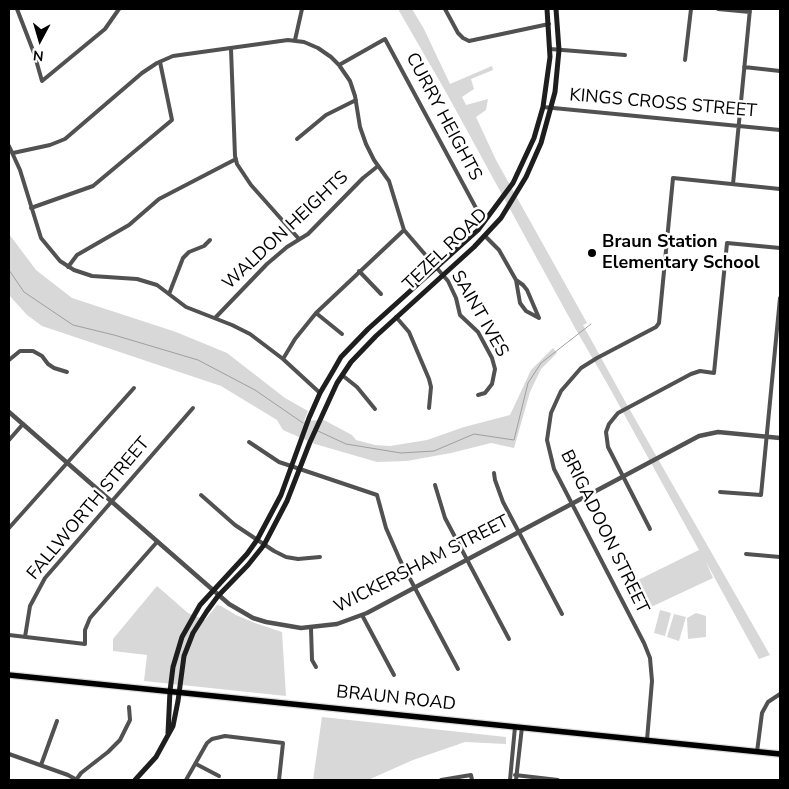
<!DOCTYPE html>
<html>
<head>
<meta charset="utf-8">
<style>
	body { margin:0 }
	#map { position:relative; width:789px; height:789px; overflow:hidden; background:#fff; font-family:"Nunito Sans",sans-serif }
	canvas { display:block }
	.frame { position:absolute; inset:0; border:10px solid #000; pointer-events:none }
	.north { position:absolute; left:15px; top:15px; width:50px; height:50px; -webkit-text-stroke:4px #fff; paint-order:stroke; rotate:186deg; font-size:14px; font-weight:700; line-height:20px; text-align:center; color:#000 }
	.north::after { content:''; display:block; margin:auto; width:18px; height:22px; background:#000; clip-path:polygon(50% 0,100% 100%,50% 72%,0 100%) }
</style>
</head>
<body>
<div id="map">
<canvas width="789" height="789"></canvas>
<div class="frame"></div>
<div class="north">N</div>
</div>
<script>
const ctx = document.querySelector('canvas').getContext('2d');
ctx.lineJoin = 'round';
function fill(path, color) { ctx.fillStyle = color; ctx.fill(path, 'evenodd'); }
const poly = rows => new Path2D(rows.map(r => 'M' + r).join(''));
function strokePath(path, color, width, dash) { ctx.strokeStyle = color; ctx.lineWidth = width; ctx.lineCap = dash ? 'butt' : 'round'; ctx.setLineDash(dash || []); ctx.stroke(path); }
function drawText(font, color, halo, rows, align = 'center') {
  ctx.font = font + ' "Nunito Sans",sans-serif'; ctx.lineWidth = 5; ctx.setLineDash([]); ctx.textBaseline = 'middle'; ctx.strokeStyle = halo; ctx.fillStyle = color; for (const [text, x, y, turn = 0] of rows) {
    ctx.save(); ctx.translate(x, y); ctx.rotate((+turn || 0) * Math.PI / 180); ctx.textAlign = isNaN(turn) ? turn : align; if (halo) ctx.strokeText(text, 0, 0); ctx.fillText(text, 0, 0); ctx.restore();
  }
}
fill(poly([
	[398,9,412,9,424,29,450,84,492,66,493,70,471,79,474,89,462,97,466,105,488,99,486,110,476,117,496,160,587,323,583,325,626,403,770,655,759,659,706,562,713,578,651,607,638,580,699,550,608,385,575,328,447,94],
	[9,234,36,270,72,298,176,332,227,353,285,398,308,411,304,421,324,420,352,435,356,440,375,445,390,446,427,440,464,427,510,415,531,370,553,348,557,353,541,369,530,392,514,448,491,443,451,453,407,461,377,462,315,444,283,430,277,420,221,386,42,326,27,315,9,295],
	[157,586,188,613,205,620,217,605,221,606,236,615,255,623,282,632,286,696,144,681,147,655,113,651,113,639],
	[660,610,671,613,665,636,654,633],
	[696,613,706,616,706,637,688,639,687,618],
	[674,614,686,617,679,641,667,637],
	[322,717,506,737,506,744,465,742,413,760,368,780,313,780]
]), '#d8d8d8');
strokePath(poly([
	[9,270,24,292,73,325,114,335,198,360,255,390,303,423],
	[318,431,346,444,401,453,434,451,474,434,514,440,528,383,541,363,591,324]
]), '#9f9f9f', 1);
const primary = poly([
	[9,675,780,754]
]);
strokePath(primary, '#dbdbdb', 8);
strokePath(poly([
	[17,9,34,53,42,81,105,29,119,9],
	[445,9,458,33,463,38,469,41,549,24],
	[718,9,750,12],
	[295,40,302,9],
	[231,49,235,156,237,164,251,185,299,239],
	[550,49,625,55],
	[685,60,691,9],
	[339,65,385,39,476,208],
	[744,67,780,71],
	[543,107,780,130],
	[297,139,326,115,356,100],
	[9,146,20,170,41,238,60,261,74,270,92,276,137,279,157,285,186,307,232,325,250,334,283,359,320,393],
	[13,153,50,145,65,139,142,73,157,63,173,56,288,40,304,42,318,48,331,57,339,65,350,81,355,96,360,127,366,144,374,160,389,181,404,230,448,281,456,298,460,315,478,332,492,358,495,369,492,384,485,393,478,395],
	[733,184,750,9],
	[31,208,93,186,172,120,160,62],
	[485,236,499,250,516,280,520,303,526,311,539,318],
	[68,267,77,255,129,225,159,199,236,159],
	[359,271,381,294],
	[516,280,523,285,527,290,539,318],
	[169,294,183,258,189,252,204,246,210,240],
	[316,313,342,334],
	[396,317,409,332,429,379,431,387,429,408],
	[215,318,267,264,287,247,308,234,363,178,378,166],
	[283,359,295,339,316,313,404,230],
	[9,360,20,351,33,351,42,356,48,364,54,368,67,372],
	[342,375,357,387,375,409],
	[9,440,23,424],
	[249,442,279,462,377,495,386,528,400,560,458,669],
	[494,473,495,480,503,502,562,614],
	[435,485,445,518,509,639],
	[720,492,761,495,780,298],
	[201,495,235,525,274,551,286,557,298,559,320,557],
	[9,528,134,388],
	[650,529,608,447,606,432,609,424,618,413,691,374,700,371,714,373,727,243,780,248],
	[746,554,780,557],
	[362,615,394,675],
	[311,628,312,660,316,667],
	[9,635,85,644,85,630,90,618,157,542],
	[25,637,30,606,45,578,193,408],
	[647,740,652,681,650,658,644,643,554,469,547,440,551,413,561,391,581,368,597,358,656,327,659,323,673,178,780,189],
	[757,752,762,713,768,702,780,694],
	[9,754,68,775,77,780],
	[196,764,219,776],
	[41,765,57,721],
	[515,775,558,780],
	[76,780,81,773,108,752,120,740,130,720,129,707],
	[186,780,207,743,212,739,225,736,283,743,279,780],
	[441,780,471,775,472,780],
	[510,780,515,727],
	[516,780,522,727]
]), '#515151', 4);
strokePath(poly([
	[9,412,229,604,253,618,266,622,301,628,337,624,367,613,699,436,718,432,780,438]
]), '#515151', 4.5);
strokePath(poly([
	[168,733,170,691,173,667,182,637,200,605,247,554,257,540,281,495,309,418,320,393,333,371,341,357,368,329,478,230,513,183,534,138,543,107,550,57,547,9],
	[135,780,156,757,173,726,178,701,184,656,193,633,207,611,218,596,248,565,264,545,287,501,310,442,337,383,351,362,376,336,474,247,501,218,526,177,541,143,555,92,559,50,556,9]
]), '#1e1e1e', 5);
strokePath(primary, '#000', 5.5);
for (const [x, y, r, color] of [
	[592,253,5,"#000"]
]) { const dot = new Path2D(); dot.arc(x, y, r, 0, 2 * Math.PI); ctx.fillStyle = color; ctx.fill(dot); strokePath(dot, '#fff', 2); }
drawText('18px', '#000', '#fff', [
	["KINGS CROSS STREET",663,104,5],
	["CURRY HEIGHTS",443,117,62],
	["WALDON HEIGHTS",286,231,-43],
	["TEZEL ROAD",446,250,-44],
	["SAINT IVES",479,314,60],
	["FALLWORTH STREET",89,509,-50],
	["BRIGADOON STREET",604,532,64],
	["WICKERSHAM STREET",422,565,-27],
	["BRAUN ROAD",396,699,6]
]);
drawText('bold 18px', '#000', '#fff', [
	["Braun Station",602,243],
	["Elementary School",602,264]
], 'left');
</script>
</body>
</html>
